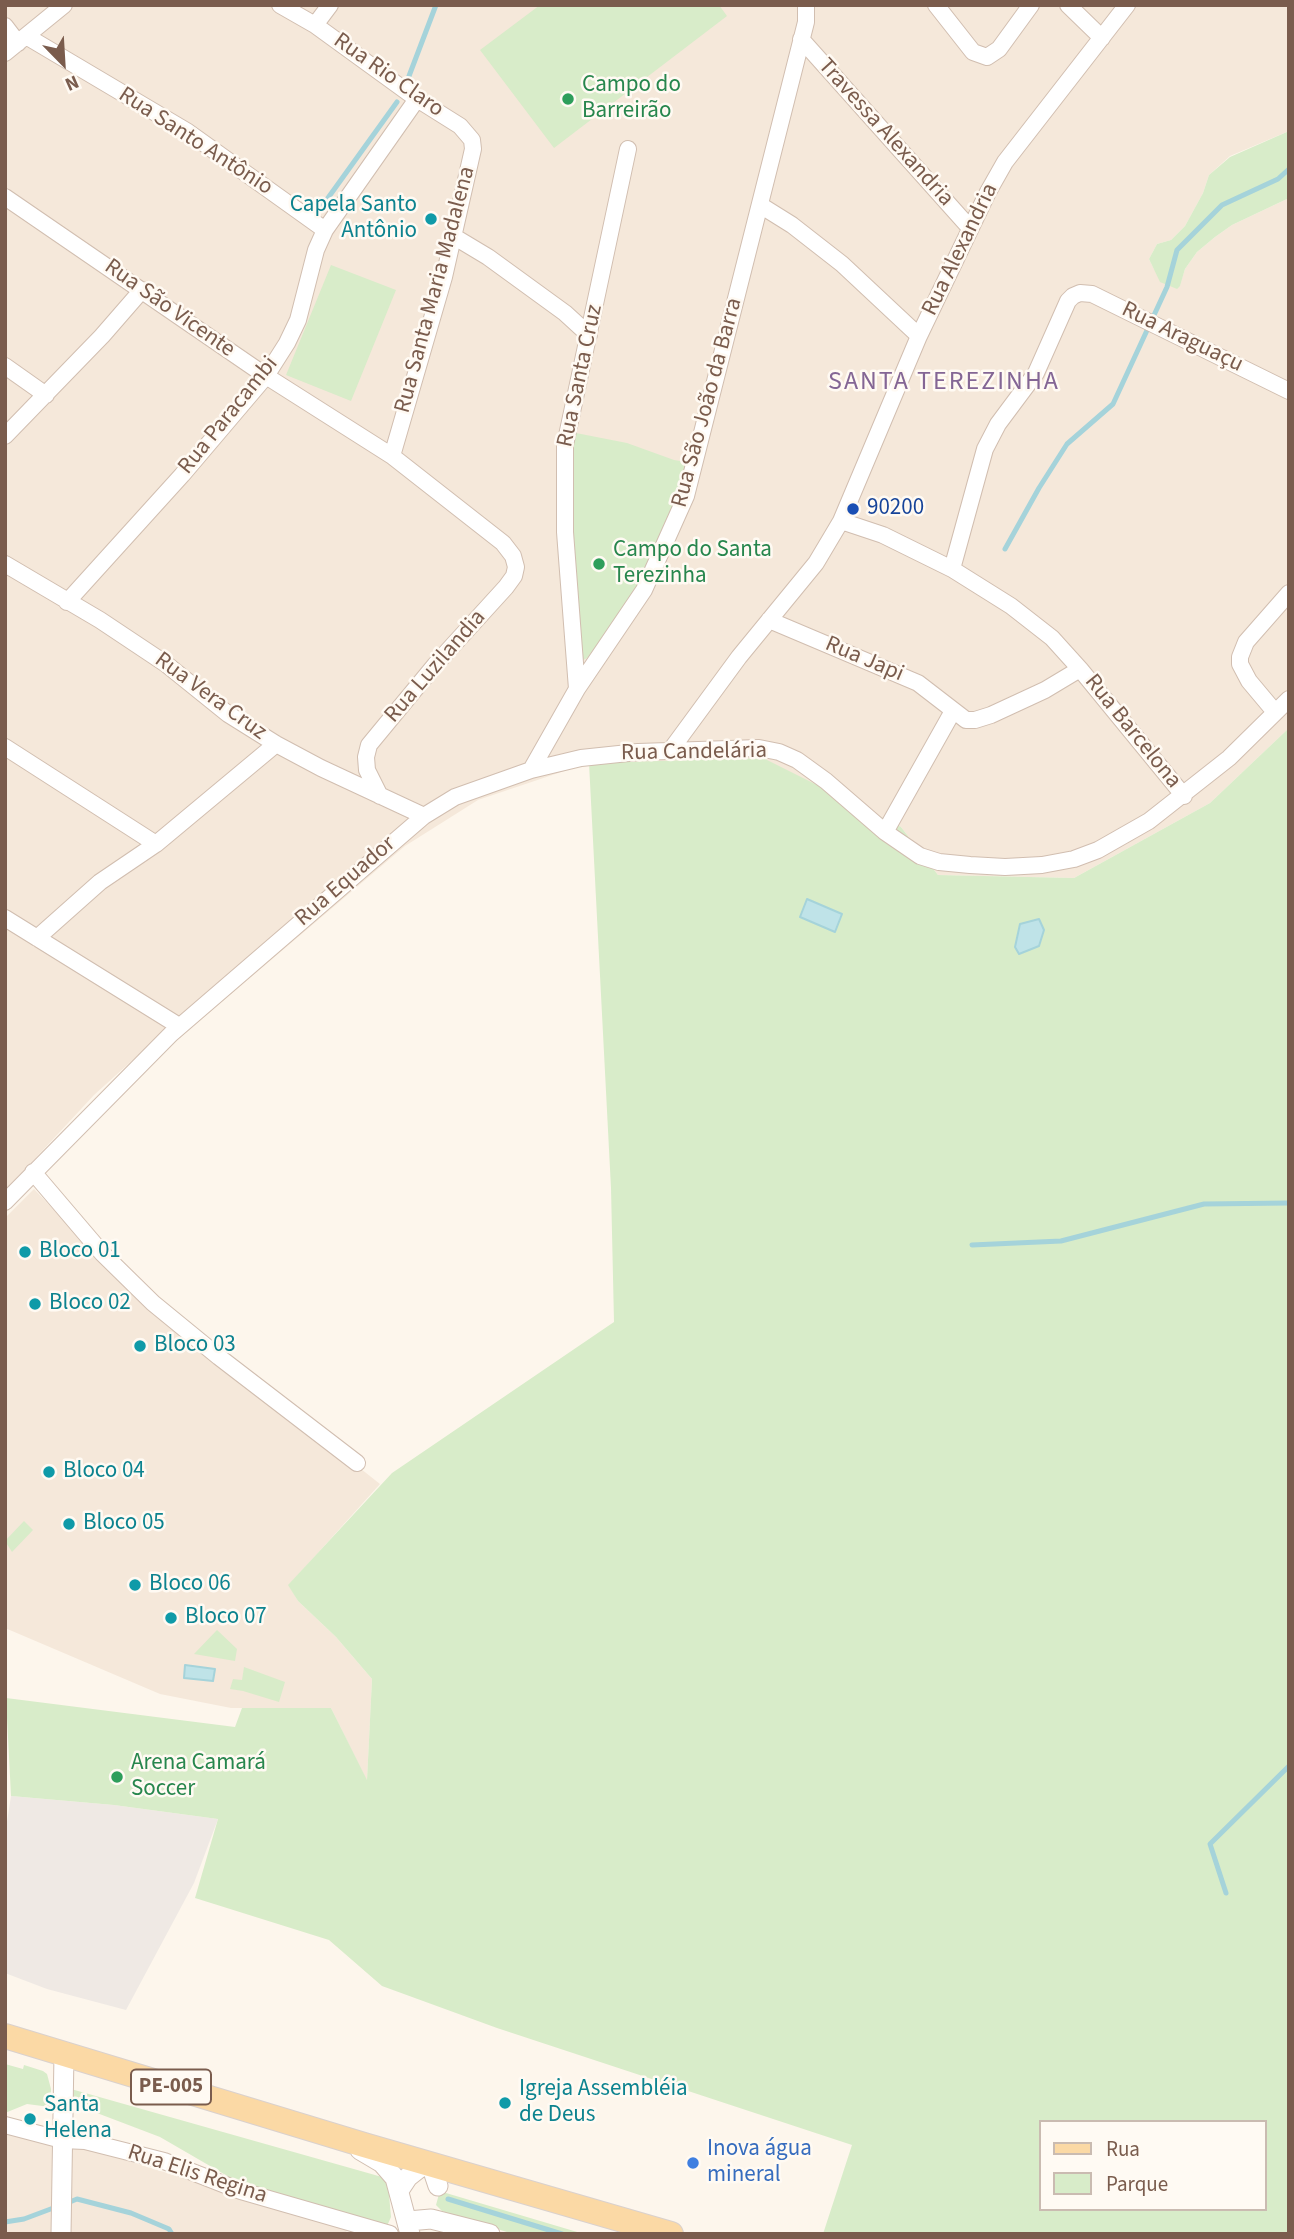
<!DOCTYPE html>
<html>
<head>
<meta charset="utf-8">
<style>
	body { margin:0 }
	#map { position:relative; width:1294px; height:2239px; overflow:hidden; background:#fdf6ec; font-family:"Source Sans 3",sans-serif }
	canvas { display:block }
	.frame { position:absolute; inset:0; border:7px solid #7a5c4d; pointer-events:none }
	.legend { position:absolute; left:1039px; top:2120px; width:228px; height:91px; box-sizing:border-box; background:#fffaf3; border:2px solid #cabbb1; margin:0; padding:9px 12px; list-style:none; font-size:21px; color:#7a5c4d }
	.legend li { display:flex; align-items:center; gap:14px; height:35px }
	.legend b { width:35px; border:2px solid #cabbb1 }
	.north { position:absolute; left:28px; top:28px; width:70px; height:70px; -webkit-text-stroke:5px #fffaf3; paint-order:stroke; rotate:156deg; font-size:19px; font-weight:700; line-height:28px; text-align:center; color:#7a5c4d }
	.north::after { content:''; display:block; margin:auto; width:24px; height:32px; background:#7a5c4d; clip-path:polygon(50% 0,100% 100%,50% 72%,0 100%) }
</style>
</head>
<body>
<div id="map">
<canvas width="1294" height="2239"></canvas>
<div class="frame"></div>
<ul class="legend">
<li><b style="height:9px;background:#fbd9a5"></b>Rua</li>
<li><b style="height:19px;background:#d8ecc9"></b>Parque</li>
</ul>
<div class="north">N</div>
</div>
<script>
const ctx = document.querySelector('canvas').getContext('2d');
ctx.lineJoin = 'round';
function fill(path, color) { ctx.fillStyle = color; ctx.fill(path, 'evenodd'); }
const poly = rows => new Path2D(rows.map(r => 'M' + r).join(''));
function strokePath(path, color, width, dash) { ctx.strokeStyle = color; ctx.lineWidth = width; ctx.lineCap = dash ? 'butt' : 'round'; ctx.setLineDash(dash || []); ctx.stroke(path); }
function drawText(font, color, halo, rows, align = 'center') {
  ctx.font = font + ' "Source Sans 3",sans-serif'; ctx.lineWidth = 5; ctx.setLineDash([]); ctx.textBaseline = 'middle'; ctx.strokeStyle = halo; ctx.fillStyle = color; for (const [text, x, y, turn = 0] of rows) {
    ctx.save(); ctx.translate(x, y); ctx.rotate((+turn || 0) * Math.PI / 180); ctx.textAlign = isNaN(turn) ? turn : align; if (halo) ctx.strokeText(text, 0, 0); ctx.fillText(text, 0, 0); ctx.restore();
  }
}
fill(poly([
	[5,5,1289,5,1289,131,1230,156,1209,175,1203,193,1185,226,1171,240,1157,244,1149,259,1154,269,1180,285,1185,269,1197,252,1215,237,1232,225,1289,198,1289,728,1210,803,1074,878,938,875,901,827,588,763,478,800,405,846,177,1040,168,1028,94,1095,5,1191],
	[34,1189,116,1275,380,1484,289,1585,298,1601,336,1637,372,1679,367,1781,331,1708,231,1708,160,1694,5,1628,5,1218],
	[5,2130,53,2144,54,2234,5,2234],
	[69,2143,347,2228,346,2234,69,2234]
]), '#f5e8da');
fill(poly([
	[11,1796,114,1805,218,1819,194,1883,126,2010,47,1989,5,1973,5,1835]
]), '#efe9e4');
fill(poly([
	[540,5,719,5,727,16,554,148,480,50],
	[1289,131,1289,198,1232,225,1215,237,1197,252,1185,269,1180,286,1177,289,1160,282,1149,259,1157,244,1171,240,1185,226,1203,193,1209,175,1230,157],
	[331,265,396,290,351,401,286,375],
	[576,433,627,443,674,460,686,462,680,496,634,597,587,658,583,660,568,468],
	[1289,728,1289,2234,823,2234,852,2145,497,2028,382,1986,329,1940,195,1898,218,1819,114,1805,11,1796,6,1698,235,1727,242,1708,331,1708,367,1780,372,1679,336,1637,298,1601,288,1585,392,1473,614,1322,611,1188,589,763,763,758,901,827,938,875,1074,878,1210,803],
	[1040,2122,1264,2122,1264,2209,1040,2209],
	[24,1521,33,1530,12,1552,5,1541],
	[217,1630,237,1649,235,1661,194,1654],
	[244,1667,285,1682,279,1702,243,1691,230,1689,233,1679,242,1680],
	[5,2064,23,2069,24,2065,43,2071,47,2074,51,2089,50,2107,27,2104,5,2113],
	[71,2089,382,2177,388,2183,391,2217,387,2226,294,2204,229,2177,160,2137,68,2102],
	[446,2193,584,2234,513,2234,442,2211,436,2205,439,2194]
]), '#d8ecc9');
const water = poly([
	[807,899,842,914,835,932,800,917,807,899],
	[1039,919,1044,930,1039,946,1019,954,1015,947,1020,924,1039,919],
	[185,1665,215,1669,213,1681,184,1678,185,1665]
]);
fill(water, '#bfe3e8');
strokePath(water, '#a5d3da', 2);
strokePath(poly([
	[409,76,436,5],
	[315,216,397,102],
	[1005,549,1039,488,1067,444,1113,404,1167,287,1177,250,1222,205,1278,179,1289,169],
	[972,1245,1061,1241,1204,1204,1289,1203],
	[1226,1893,1210,1844,1289,1766],
	[448,2199,562,2234],
	[65,2204,77,2199,131,2213,169,2229,172,2234],
	[5,2222,24,2219,56,2207]
]), '#a5d3da', 5);
const minor = poly([
	[280,5,315,25,417,99,460,126,472,140,473,149,444,277,392,456],
	[936,5,973,52,987,57,999,49,1031,5],
	[1068,5,1102,38],
	[315,25,330,5],
	[5,26,18,43],
	[26,36,188,132,325,230],
	[801,39,969,227],
	[5,53,64,5],
	[5,197,266,376,392,456,503,543,513,556,516,567,514,576,506,587,435,665,369,745,366,757,367,770,380,796],
	[760,205,792,225,842,264,919,336],
	[453,236,488,257,565,313,589,335],
	[5,366,46,395],
	[5,436,102,336,142,290],
	[841,521,883,535,952,569,1011,606,1052,638,1080,669,1184,796],
	[5,564,100,620,166,664,228,714,276,744,321,768,424,816],
	[952,569,985,449,998,424,1036,373,1068,301,1073,296,1080,293,1092,294,1289,391],
	[67,602,182,475,266,376,287,343,298,320,316,250,325,230,417,99],
	[769,620,918,683,966,720,975,720,991,715,1045,690,1080,669],
	[577,689,565,532,565,445,628,149],
	[1275,712,1249,681,1240,664,1240,657,1246,642,1289,593],
	[5,747,156,844],
	[670,751,739,657,816,563,841,521,919,336,988,192,1005,162,1127,5],
	[531,770,577,689,644,590,686,496,806,22,806,5],
	[885,832,953,711],
	[5,918,179,1026],
	[37,938,100,882,156,844,276,744],
	[33,1172,102,1253,153,1303,219,1357,357,1463],
	[5,1202,171,1034,424,816,455,797,531,770,581,758,638,752,759,748,779,752,797,760,826,781,885,832,920,856,939,862,970,865,1005,867,1042,865,1074,859,1098,850,1149,821,1229,758,1289,699],
	[5,2125,62,2140,85,2141,164,2161,241,2191,390,2234]
]);
const tertiary = poly([
	[360,2150,382,2163,395,2178,410,2234],
	[400,2189,408,2177,422,2166,431,2165,438,2186],
	[408,2221,431,2219,490,2234],
	[61,2234,64,2054]
]);
const primary = poly([
	[5,2036,364,2145,671,2234]
]);
strokePath(minor, '#d1beb0', 18);
strokePath(tertiary, '#d1beb0', 21);
strokePath(primary, '#dad1cd', 26);
strokePath(minor, '#fff', 16);
strokePath(tertiary, '#fff', 19);
strokePath(primary, '#fbd9a5', 24);
for (const [x, y, r, color] of [
	[568,99,7,"#2e9e5b"],
	[431,219,7,"#0f9aa8"],
	[853,509,7,"#1a4fb4"],
	[599,564,7,"#2e9e5b"],
	[25,1252,7,"#0f9aa8"],
	[35,1304,7,"#0f9aa8"],
	[140,1346,7,"#0f9aa8"],
	[49,1472,7,"#0f9aa8"],
	[69,1524,7,"#0f9aa8"],
	[135,1585,7,"#0f9aa8"],
	[171,1618,7,"#0f9aa8"],
	[117,1777,7,"#2e9e5b"],
	[505,2103,7,"#0f9aa8"],
	[30,2119,7,"#0f9aa8"],
	[693,2163,7,"#3f7fe0"]
]) { const dot = new Path2D(); dot.arc(x, y, r, 0, 2 * Math.PI); ctx.fillStyle = color; ctx.fill(dot); strokePath(dot, '#fffaf3', 2.5); }
for (const [x, y, w] of [
	[171,2087,80]
]) { const box = new Path2D(); box.roundRect(x - w / 2, y - 17.5, w, 35, 5); ctx.fillStyle = '#fffaf3'; ctx.fill(box); strokePath(box, '#7a5c4d', 2); }
drawText('bold 21px', '#7a5c4d', null, [
	["PE-005",171,2087]
]);
drawText('23px', '#7a5c4d', '#fffaf3', [
	["Rua Rio Claro",388,76,35],
	["Travessa Alexandria",885,133,48],
	["Rua Santo Antônio",195,142,33],
	["Rua Alexandria",961,250,-64],
	["Rua Santa Maria Madalena",436,290,-75],
	["Rua São Vicente",169,309,35],
	["Rua Araguaçu",1182,338,26],
	["Rua Santa Cruz",581,376,-78],
	["Rua São João da Barra",708,403,-75],
	["Rua Paracambi",229,416,-51],
	["Rua Japi",864,660,23],
	["Rua Luzilandia",436,667,-49],
	["Rua Vera Cruz",210,697,36],
	["Rua Barcelona",1132,732,51],
	["Rua Candelária",694,753,-1],
	["Rua Equador",346,882,-41],
	["Rua Elis Regina",197,2175,18]
]);
drawText('23px', '#27864d', '#fffaf3', [
	["Campo do",582,86],
	["Barreirão",582,112],
	["Campo do Santa",613,551],
	["Terezinha",613,577],
	["Arena Camará",131,1764],
	["Soccer",131,1790]
], 'left');
drawText('23px', '#0d838f', '#fffaf3', [
	["Capela Santo",417,206,"right"],
	["Antônio",417,232,"right"],
	["Bloco 01",39,1252],
	["Bloco 02",49,1304],
	["Bloco 03",154,1346],
	["Bloco 04",63,1472],
	["Bloco 05",83,1524],
	["Bloco 06",149,1585],
	["Bloco 07",185,1618],
	["Igreja Assembléia",519,2090],
	["de Deus",519,2116],
	["Santa",44,2106],
	["Helena",44,2132]
], 'left');
drawText('23px', '#164399', '#fffaf3', [
	["90200",867,509]
], 'left');
drawText('23px', '#366cbe', '#fffaf3', [
	["Inova água",707,2150],
	["mineral",707,2176]
], 'left');
ctx.letterSpacing = '2px';
drawText('26px', '#846695', '#fffaf3', [
	["SANTA TEREZINHA",944,383]
]);
ctx.letterSpacing = '0px';
</script>
</body>
</html>
